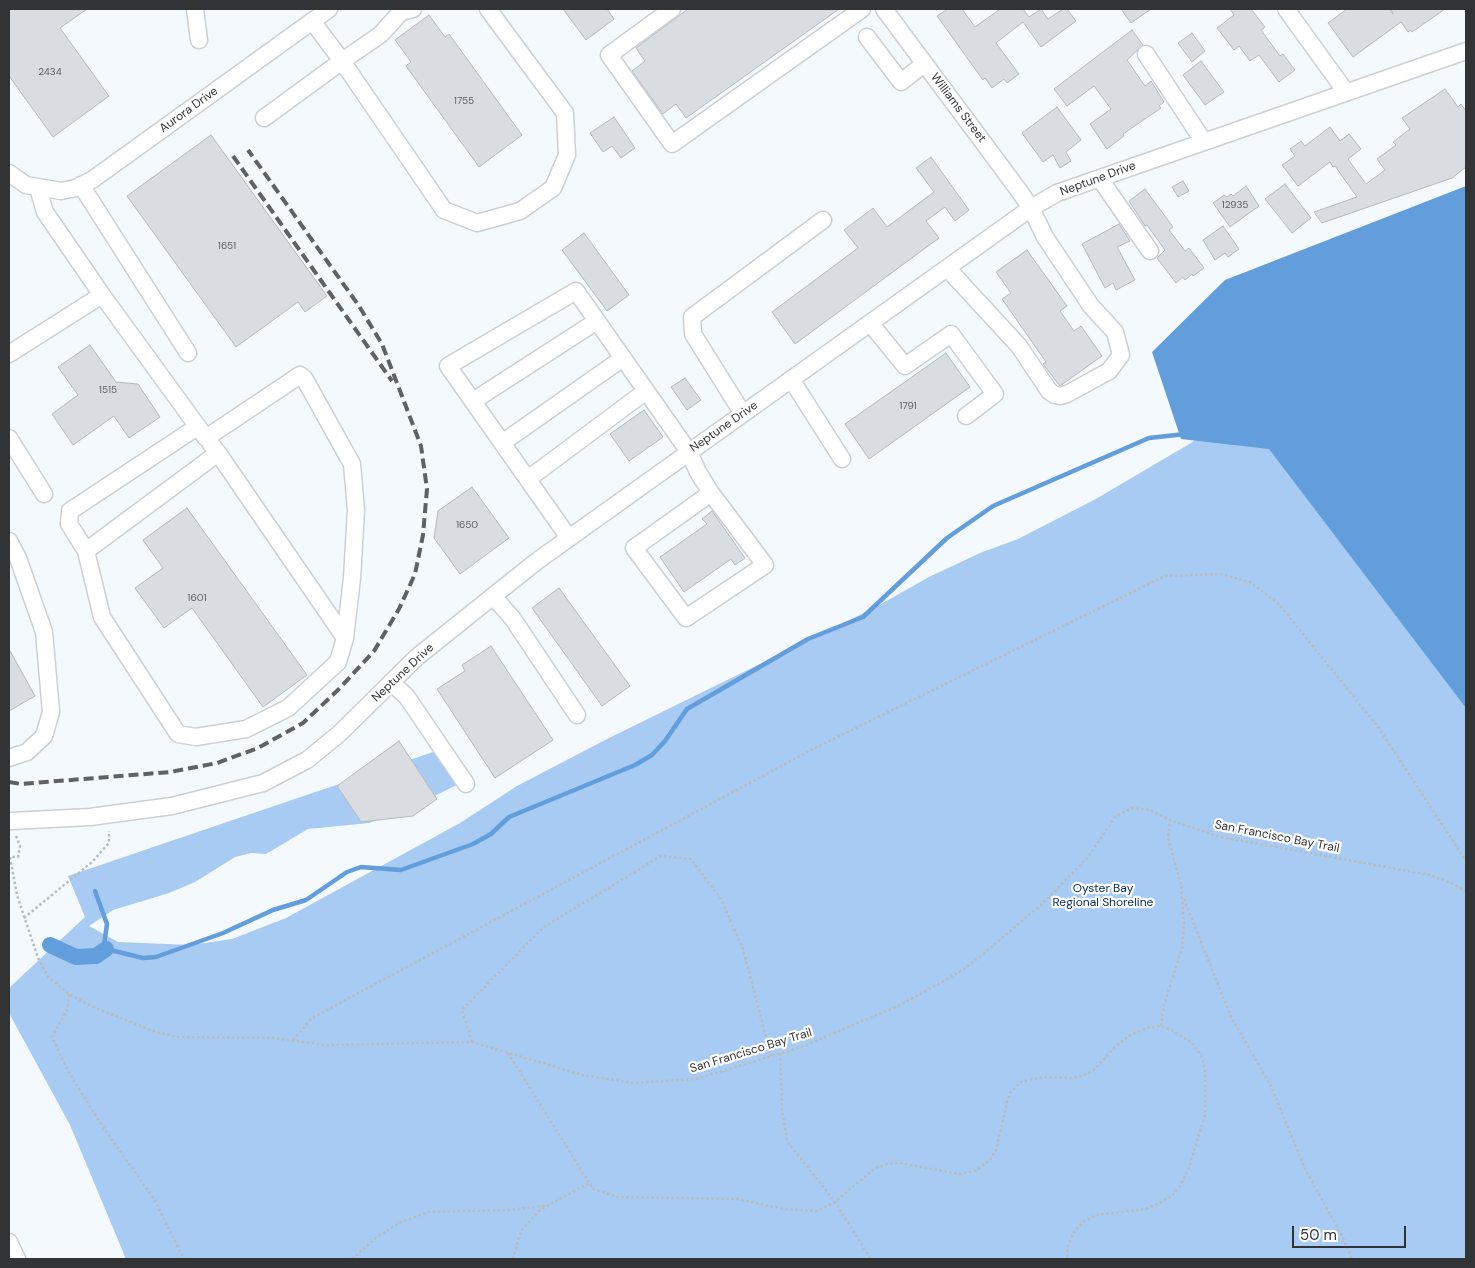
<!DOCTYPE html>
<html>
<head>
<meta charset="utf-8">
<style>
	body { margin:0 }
	#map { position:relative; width:1475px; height:1268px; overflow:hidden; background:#f4f9fd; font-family:"DM Sans",sans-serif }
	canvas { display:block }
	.frame { position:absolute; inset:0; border:10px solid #323335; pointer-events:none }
	.scale { position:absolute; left:1292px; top:1226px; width:114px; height:22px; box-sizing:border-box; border:2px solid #323335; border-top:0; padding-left:6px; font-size:15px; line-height:18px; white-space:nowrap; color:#323335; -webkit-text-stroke:4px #fff; paint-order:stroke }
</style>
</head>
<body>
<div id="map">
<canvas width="1475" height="1268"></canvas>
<div class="frame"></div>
<div class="scale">50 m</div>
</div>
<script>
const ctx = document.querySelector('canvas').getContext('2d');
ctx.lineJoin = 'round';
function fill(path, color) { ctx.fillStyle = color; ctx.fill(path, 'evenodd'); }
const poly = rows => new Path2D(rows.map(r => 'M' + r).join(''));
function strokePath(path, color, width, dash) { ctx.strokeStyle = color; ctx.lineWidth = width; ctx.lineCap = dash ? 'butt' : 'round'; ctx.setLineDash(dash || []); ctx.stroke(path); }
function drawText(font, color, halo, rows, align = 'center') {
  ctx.font = font + ' "DM Sans",sans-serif'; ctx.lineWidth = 4.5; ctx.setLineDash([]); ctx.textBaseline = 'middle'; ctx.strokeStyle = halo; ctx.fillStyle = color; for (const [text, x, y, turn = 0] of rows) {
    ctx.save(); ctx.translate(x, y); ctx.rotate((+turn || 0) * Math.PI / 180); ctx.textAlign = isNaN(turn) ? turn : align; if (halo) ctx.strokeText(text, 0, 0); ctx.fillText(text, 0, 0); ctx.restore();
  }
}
fill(poly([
	[1235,408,1466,667,1466,1259,126,1259,70,1125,9,1013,9,988,85,917,68,876,445,748,473,777,406,810,369,823,308,829,266,854,251,853,235,857,195,882,169,893,113,910,89,926,118,942,191,945,232,939,286,918,460,823,517,786,609,738,874,608,929,577,980,553,1018,539,1094,500,1191,443]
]), '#a7cbf3');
fill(poly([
	[1466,186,1466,708,1269,449,1181,439,1152,352,1225,280]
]), '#629edc');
strokePath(poly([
	[95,891,107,924,104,945,106,949,143,958,156,957,223,933,273,910,306,900,347,872,361,867,401,870,473,844,491,834,509,817,635,765,652,755,665,741,687,709,808,639,863,617,947,538,993,506,1149,438,1185,434]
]), '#629edc', 4.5);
strokePath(poly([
	[50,945,76,957,96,956,106,949]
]), '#629edc', 16);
const building = poly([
	[9,9,87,9,60,28,109,96,53,137,9,76,9,9],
	[563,9,607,9,614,19,586,40,563,9],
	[688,9,839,9,686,118,676,104,663,114,632,71,645,61,636,48,688,9],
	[948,9,962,9,975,27,1000,9,1023,9,1029,17,1041,9,1048,19,1063,9,1067,9,1076,21,1041,47,1023,22,996,43,1019,74,1007,83,1004,79,992,88,985,78,983,80,937,16,948,9],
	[1121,9,1151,9,1131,23,1121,9],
	[1230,9,1251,9,1265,27,1261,30,1280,56,1283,54,1295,70,1279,82,1259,55,1250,61,1239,46,1234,50,1217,28,1234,15,1230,9],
	[1347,9,1389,9,1393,14,1391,9,1445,9,1412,32,1411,30,1408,32,1401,22,1353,57,1328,23,1347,9],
	[429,15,445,37,449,34,522,135,479,167,406,66,411,62,395,40,429,15],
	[1132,30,1143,45,1127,60,1145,86,1151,81,1164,102,1159,106,1161,108,1123,134,1124,136,1107,149,1090,124,1111,109,1094,86,1067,106,1054,89,1132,30],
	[1192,33,1205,51,1192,62,1178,43,1192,33],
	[1201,61,1224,92,1205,105,1183,75,1201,61],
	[1445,89,1458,107,1461,104,1466,111,1466,167,1452,178,1322,223,1314,212,1357,197,1335,166,1333,167,1330,162,1298,186,1282,165,1295,156,1290,149,1301,141,1305,146,1330,127,1340,141,1349,134,1361,149,1348,159,1366,184,1385,170,1377,159,1396,145,1393,142,1410,129,1402,118,1445,89],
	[1057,107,1081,140,1066,152,1071,161,1060,168,1053,155,1043,162,1022,133,1057,107],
	[614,117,635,148,621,158,612,146,603,152,590,133,614,117],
	[211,135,327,296,305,312,298,302,236,347,127,196,211,135],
	[931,157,969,210,955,221,945,207,926,221,939,238,795,344,772,312,858,248,844,230,873,208,887,227,934,192,916,168,931,157],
	[1183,181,1189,191,1178,197,1172,187,1183,181],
	[1285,184,1311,218,1292,233,1265,199,1285,184],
	[1246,186,1259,206,1230,227,1213,203,1224,195,1227,197,1231,194,1233,196,1246,186],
	[1145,189,1173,227,1169,230,1185,251,1189,248,1204,268,1193,276,1192,274,1185,280,1183,277,1176,283,1157,258,1165,250,1147,225,1145,226,1129,201,1145,189],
	[1119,224,1130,241,1117,247,1135,280,1116,290,1113,283,1105,288,1082,244,1119,224],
	[1223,226,1239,249,1228,257,1225,253,1215,260,1203,240,1223,226],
	[584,233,629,295,607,311,562,250,584,233],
	[1027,250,1067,306,1060,311,1074,331,1081,326,1102,356,1060,386,1043,364,1046,362,1002,299,1011,293,996,272,1027,250],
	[90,345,116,382,138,384,160,417,129,438,114,416,73,445,52,414,78,395,58,367,90,345],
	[946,353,970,387,869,459,845,424,946,353],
	[685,378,701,400,687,410,671,387,685,378],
	[644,410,663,437,629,461,610,434,644,410],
	[472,487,509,538,460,574,434,538,438,511,472,487],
	[187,508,307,675,263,707,192,608,164,628,135,588,163,568,143,540,187,508],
	[712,511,745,558,735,565,731,559,684,592,660,557,707,524,702,519,712,511],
	[559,588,630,686,602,706,532,608,559,588],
	[491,646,553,740,495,778,437,689,465,671,462,665,491,646],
	[9,649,35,696,9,711,9,649],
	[399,741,437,799,413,816,361,822,337,786,399,741]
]);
fill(building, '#d9dde2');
strokePath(building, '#b5b9bd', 1);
const minor = poly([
	[195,9,199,40],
	[413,9,401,12,380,35,342,61,444,210,477,223,520,211,553,188,567,155,565,113,488,9],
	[672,9,609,55,672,144,862,9],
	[884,9,1017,188,1031,208,1045,237,1091,306,1115,332,1121,355,1109,371,1067,394,1060,396,1055,395,1049,391,1019,346,947,268],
	[1286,9,1346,92],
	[867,37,901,82,924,64],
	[1146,54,1204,142],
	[264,118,342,61,312,21],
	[9,173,26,185,61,191,76,188,92,180,329,9],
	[1100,179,1150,251],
	[81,185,188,353],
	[102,295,206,438,300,375,304,378,352,464,356,510,352,578,345,638,338,662,288,708,246,729,196,737,178,734,102,617,86,551,69,524,70,511,197,427],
	[870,323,905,366,951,334,995,394,966,416],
	[9,354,102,295,45,212,38,188],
	[791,379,842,459],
	[473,401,597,321],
	[743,414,693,334,692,317,823,220],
	[9,438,44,494],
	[502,443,623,358],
	[218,453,345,638],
	[528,479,646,391],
	[569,538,448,366,576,291,689,452,698,472,711,493,765,565,686,618,634,548,711,493],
	[9,541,18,558,44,632,51,712,44,736,27,752,9,758],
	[86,551,218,453,211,444],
	[493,596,513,619,577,715],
	[391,682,407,697,466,784],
	[11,821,90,817,172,806,263,783,307,760,340,733,417,657,537,561,1031,208,1057,193,1466,51],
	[9,1242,17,1259]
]);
strokePath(minor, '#ccd0d5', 19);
strokePath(poly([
	[16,836,20,846,18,857,10,857,17,895,38,958,49,978,69,994,91,1006,156,1032,178,1037,275,1038,326,1045,472,1042,582,1075,633,1083,696,1079,801,1047,898,1006,933,987,963,970,983,954,1042,904,1088,857,1116,816,1132,808,1150,810,1170,820,1221,837,1430,875,1451,883,1466,891],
	[1184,899,1231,1017,1271,1086,1305,1169,1341,1234,1352,1259],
	[24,918,92,862,109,843,109,831],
	[69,994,67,1010,52,1037,68,1071,101,1124,154,1199,184,1259],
	[1161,1026,1164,1005,1182,948,1184,923,1181,885,1168,838,1170,820],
	[293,1040,312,1018,813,749,1165,576,1220,574,1250,582,1278,603,1378,727,1466,861],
	[472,1042,462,1010,544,927,661,856,691,859,721,899,743,949,771,1056],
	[508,1053,593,1189,618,1197,738,1199,783,1209,817,1211,835,1202,874,1169,887,1164,900,1163,959,1174,975,1171,990,1160,996,1150,1009,1094,1021,1082,1043,1077,1071,1078,1083,1076,1095,1069,1115,1047,1130,1035,1147,1028,1161,1026,1172,1030,1192,1043,1201,1055,1205,1069,1205,1114,1189,1168,1180,1186,1173,1195,1162,1202,1146,1209,1096,1215,1083,1222,1074,1232,1068,1246,1067,1259],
	[780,1053,782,1110,787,1141,835,1202,871,1259],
	[352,1259,377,1237,399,1223,428,1212,509,1210,551,1205],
	[513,1259,521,1231,540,1210,589,1183]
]), '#b8bcbf', 2.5, [2.5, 2.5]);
strokePath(minor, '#fff', 16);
strokePath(poly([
	[233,156,392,381],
	[9,782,21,784,170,772,217,763,258,748,303,723,339,689,374,651,399,609,415,574,423,535,427,489,421,446,402,396,382,344,359,306,248,150]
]), '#5f6164', 4, [10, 5]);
drawText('10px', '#5c5e60', null, [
	["2434",50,72],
	["1755",464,101],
	["12935",1235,205],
	["1651",227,246],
	["1515",108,390],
	["1791",908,406],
	["1650",467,525],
	["1601",197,598]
]);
drawText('12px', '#323335', '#fff', [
	["Williams Street",958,108,53],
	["Aurora Drive",189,110,-36],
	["Neptune Drive",1098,179,-20],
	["Neptune Drive",724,427,-35],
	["Neptune Drive",403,673,-43],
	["San Francisco Bay Trail",1277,837,11],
	["San Francisco Bay Trail",751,1051,-17]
]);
drawText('12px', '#002a51', '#fff', [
	["Oyster Bay",1103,889],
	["Regional Shoreline",1103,903]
]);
</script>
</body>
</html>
